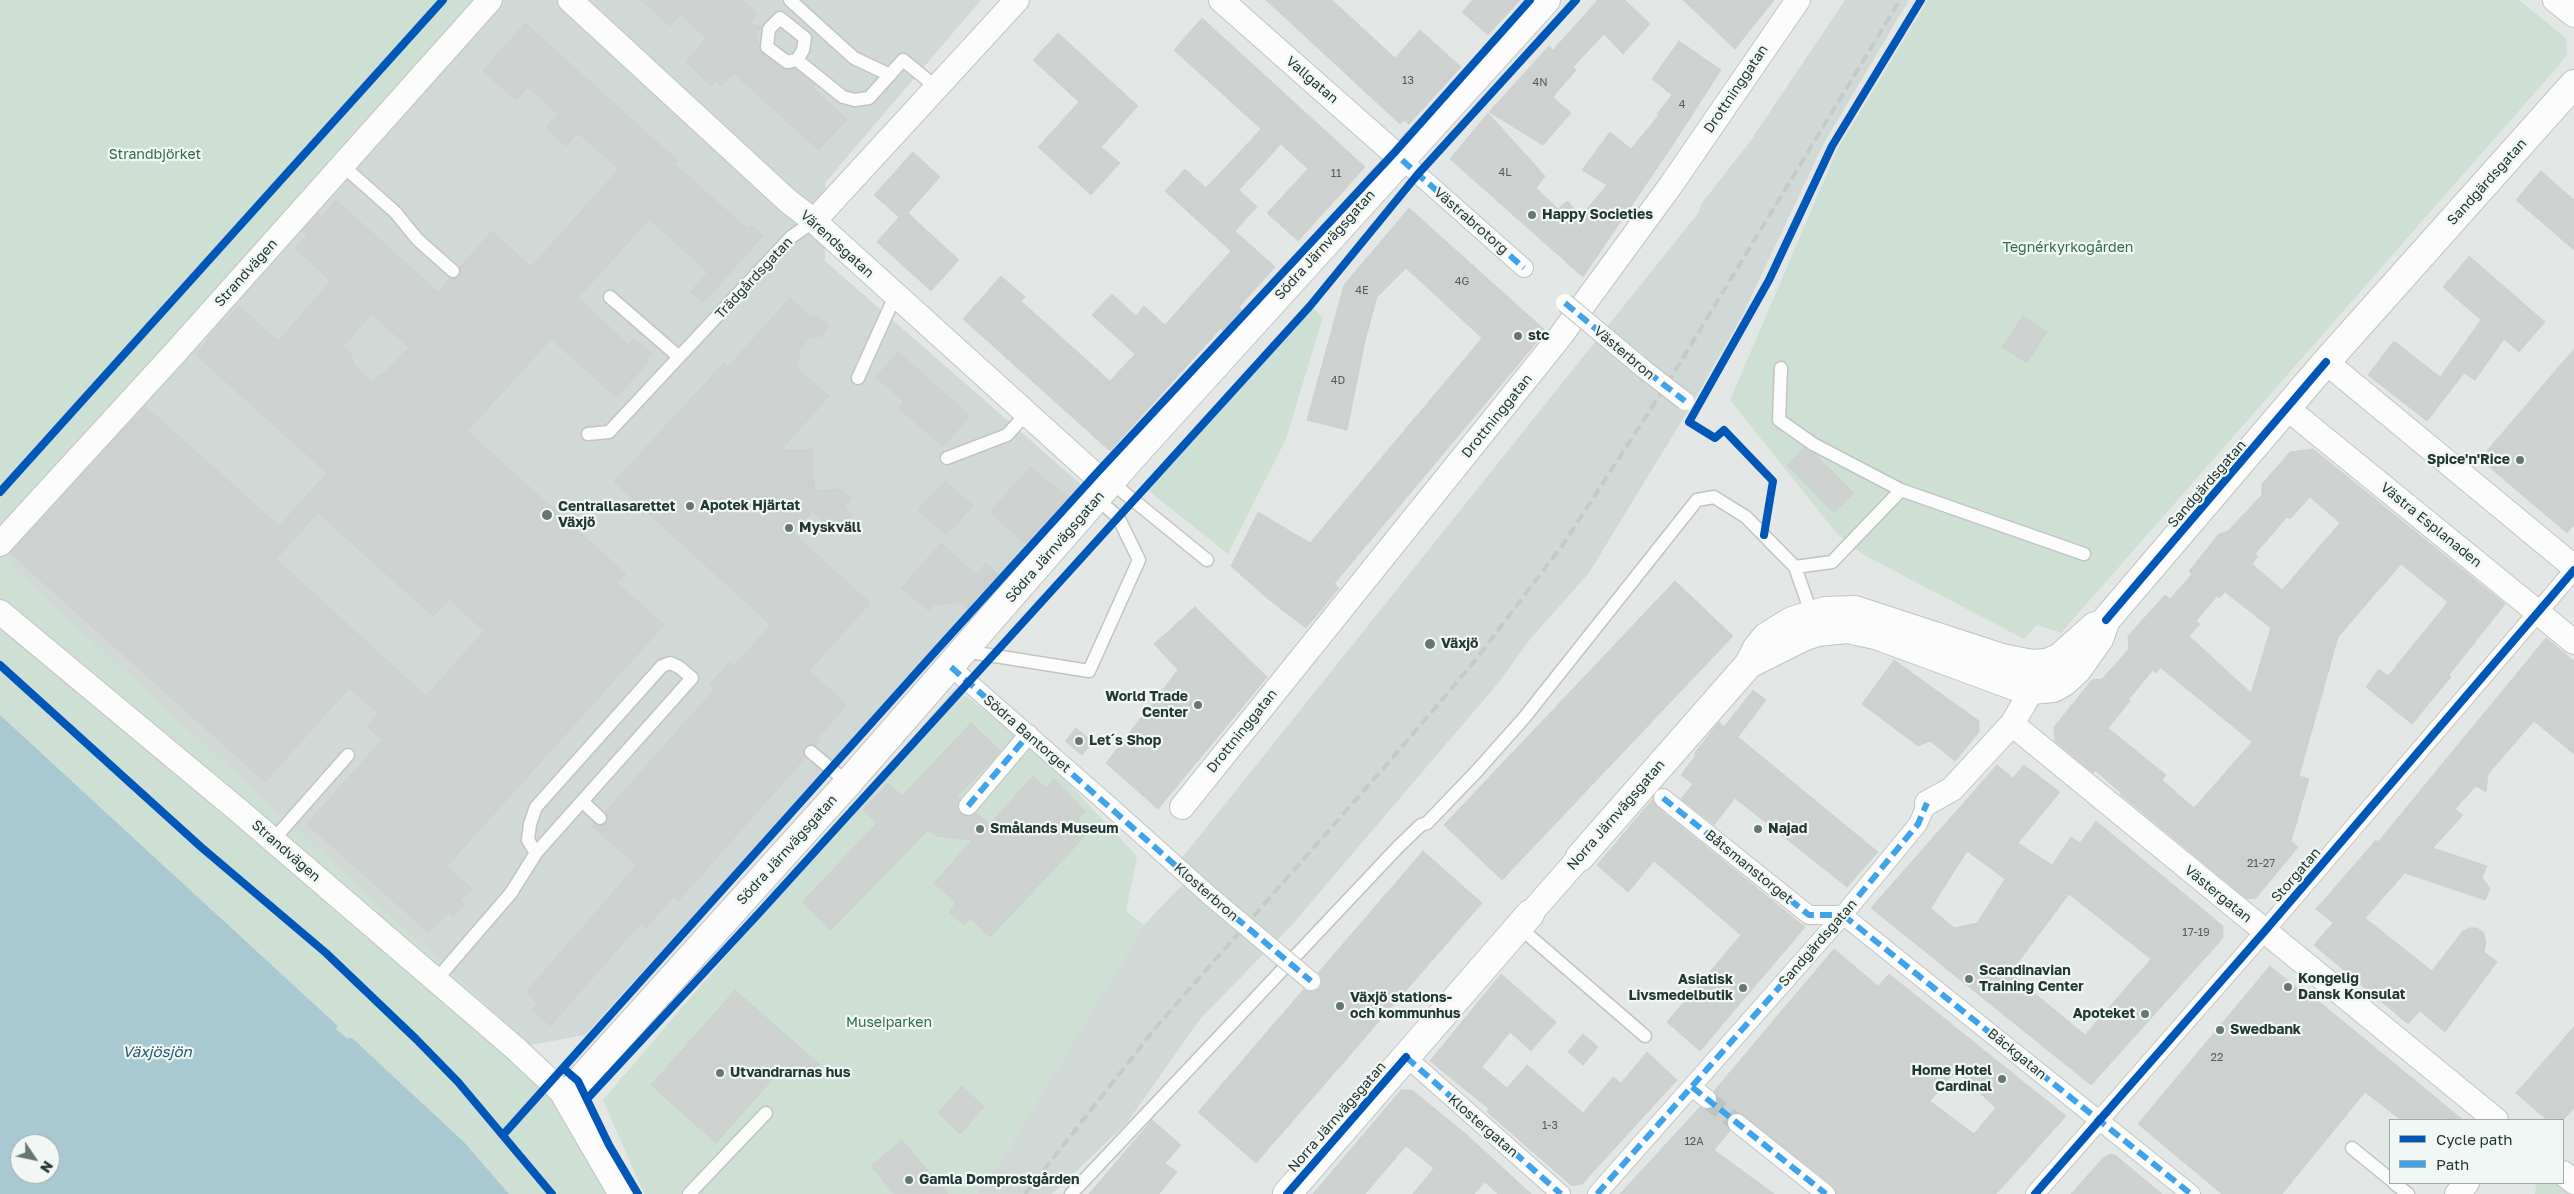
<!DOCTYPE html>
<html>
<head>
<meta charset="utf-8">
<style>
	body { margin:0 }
	#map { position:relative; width:2574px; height:1194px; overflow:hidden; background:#e3e8e6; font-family:"Golos Text",sans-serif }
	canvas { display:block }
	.legend { position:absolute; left:2389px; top:1119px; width:175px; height:65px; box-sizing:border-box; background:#f1f7f4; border:1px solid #9faba8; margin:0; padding:6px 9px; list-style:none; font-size:15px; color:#233835 }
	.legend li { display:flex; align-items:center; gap:10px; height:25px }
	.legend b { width:25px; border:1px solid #9faba8 }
	.north { position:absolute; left:10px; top:1134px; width:50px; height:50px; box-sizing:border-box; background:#f1f7f4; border:1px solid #9faba8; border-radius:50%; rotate:124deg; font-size:14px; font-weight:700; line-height:20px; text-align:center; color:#233835 }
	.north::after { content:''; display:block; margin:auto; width:18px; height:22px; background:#667673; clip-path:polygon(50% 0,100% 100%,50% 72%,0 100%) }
</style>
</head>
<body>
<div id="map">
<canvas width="2574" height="1194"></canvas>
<ul class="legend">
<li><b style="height:6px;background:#0057b8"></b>Cycle path</li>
<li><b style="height:6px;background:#3ea3eb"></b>Path</li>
</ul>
<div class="north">N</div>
</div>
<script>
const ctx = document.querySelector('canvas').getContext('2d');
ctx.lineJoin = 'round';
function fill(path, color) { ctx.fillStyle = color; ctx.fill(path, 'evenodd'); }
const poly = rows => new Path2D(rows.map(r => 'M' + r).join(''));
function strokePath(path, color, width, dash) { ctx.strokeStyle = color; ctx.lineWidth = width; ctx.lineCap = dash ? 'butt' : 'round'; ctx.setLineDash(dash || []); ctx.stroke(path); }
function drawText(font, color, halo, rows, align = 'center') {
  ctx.font = font + ' "Golos Text",sans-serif'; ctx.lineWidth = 4.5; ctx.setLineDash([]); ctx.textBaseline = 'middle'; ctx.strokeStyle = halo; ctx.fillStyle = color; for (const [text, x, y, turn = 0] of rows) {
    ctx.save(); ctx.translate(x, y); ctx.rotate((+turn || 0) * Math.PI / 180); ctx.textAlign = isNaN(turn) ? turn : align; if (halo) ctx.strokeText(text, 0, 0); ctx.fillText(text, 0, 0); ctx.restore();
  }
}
fill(poly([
	[506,0,981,0,825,183,825,261,1084,487,585,1035,530,1045,9,566,9,542],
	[1845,0,1909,0,1824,143,1741,318,1692,404,1589,573,1531,638,1499,682,1291,926,1201,1018,1126,1124,1052,1194,976,1194,998,1165,1144,925,1176,891,1189,881,1173,869,1699,212,1701,204,1749,143]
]), '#d1d9d6');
fill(poly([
	[0,0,506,0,9,542,9,565,530,1045,565,1096,620,1194,509,1194,465,1143,354,1041,348,1039,336,1029,338,1026,0,715],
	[1928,0,2519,0,2566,38,2567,54,2560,64,2061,633,2037,625,2024,639,1862,554,1838,535,1730,400,1837,150],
	[1310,306,1323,317,1286,439,1228,554,1145,488],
	[955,688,1103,800,1069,784,1137,856,1126,911,1144,925,998,1165,976,1194,644,1194,603,1100],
	[2536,1183,2563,1183,2574,1194,2535,1194]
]), '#cee0d4');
fill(poly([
	[0,715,338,1026,336,1029,348,1039,349,1037,353,1039,465,1143,509,1194,0,1194],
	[20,1144,50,1144,50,1174,20,1174]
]), '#a8c8d2');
const building = poly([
	[641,0,742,0,757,13,749,23,761,27,755,38,759,42,762,53,782,69,795,69,815,85,812,88,847,119,819,150,734,74,721,85,715,81,711,86,686,62,706,38,681,15,670,26,641,0],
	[1266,0,1332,0,1395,58,1420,30,1461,67,1409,124,1404,120,1400,124,1266,0],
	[1473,0,1520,0,1488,35,1462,12,1473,0],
	[1598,0,1625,0,1650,24,1623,54,1604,34,1573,67,1576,70,1553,97,1571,113,1543,145,1489,112,1549,46,1553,50,1598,0],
	[1683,0,1774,0,1735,49,1683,0],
	[1202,18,1365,167,1298,241,1267,213,1308,169,1281,144,1239,190,1257,207,1235,231,1275,267,1239,307,1243,311,1224,332,1221,328,1110,451,963,319,1001,276,1025,297,1021,301,1110,381,1135,354,1092,315,1112,294,1136,316,1144,306,1165,325,1231,251,1165,191,1185,169,1206,188,1261,129,1174,50,1202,18],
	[525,23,678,161,675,164,747,229,751,225,763,236,703,303,690,292,708,272,649,219,578,298,629,345,634,339,652,354,646,360,649,362,616,397,551,339,467,431,626,574,617,583,664,625,447,866,472,889,461,900,465,904,453,917,448,912,429,933,307,824,382,740,367,726,378,713,349,688,265,782,10,553,145,406,279,526,327,473,196,355,222,321,224,323,239,306,278,341,331,281,295,248,307,234,303,230,318,213,322,217,336,200,438,292,450,278,459,277,460,267,492,231,531,267,619,169,578,133,566,146,546,128,558,114,528,87,516,100,483,71,525,23],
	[371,314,409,347,383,374,381,373,373,382,354,365,351,353,343,346,371,314],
	[318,513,433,616,449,599,484,631,426,696,276,559,318,513],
	[1058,33,1138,106,1101,147,1120,163,1091,195,1038,147,1079,102,1033,60,1058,33],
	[1679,41,1721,70,1670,149,1583,277,1450,159,1488,113,1545,176,1536,188,1558,209,1567,201,1581,216,1607,185,1582,170,1610,132,1631,149,1659,115,1657,114,1672,95,1652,79,1679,41],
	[913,152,940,177,908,213,959,260,931,291,877,242,899,217,874,195,913,152],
	[2541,171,2574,200,2574,250,2516,200,2541,171],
	[1409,208,1546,331,1334,584,1339,588,1306,628,1268,599,1231,566,1258,512,1310,543,1482,338,1406,268,1377,297,1365,341,1347,430,1307,420,1344,285,1409,208],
	[2469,256,2545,322,2519,352,2504,339,2475,380,2464,373,2427,421,2368,375,2394,341,2440,377,2481,320,2443,287,2469,256],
	[790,298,810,317,816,315,829,325,822,336,810,337,799,350,800,357,796,367,829,396,780,451,812,449,814,491,841,489,852,499,844,507,853,514,836,533,812,512,793,533,870,603,809,671,847,705,818,738,820,741,816,746,812,744,805,746,803,751,805,758,678,901,673,897,646,928,641,923,550,1026,532,1009,537,1003,526,992,637,865,592,826,606,823,608,816,605,812,715,689,710,684,730,662,734,666,771,625,614,482,724,363,728,367,790,298],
	[2023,316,2047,332,2027,363,2002,347,2023,316],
	[2574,349,2574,525,2567,533,2480,459,2574,349],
	[898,352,970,416,943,447,899,408,904,402,876,377,898,352],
	[1804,448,1815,454,1854,493,1834,513,1787,465,1804,448],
	[2313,449,2505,604,2449,675,2451,677,2412,724,2366,687,2379,669,2388,676,2448,602,2401,564,2338,637,2299,776,2309,779,2291,841,2298,847,2256,898,2247,899,2120,794,2121,793,2095,770,2093,773,2055,741,2054,727,2092,680,2102,679,2129,649,2128,636,2165,595,2170,599,2192,574,2189,571,2219,534,2228,531,2262,495,2262,484,2290,452,2313,449],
	[2310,497,2340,523,2282,590,2252,564,2258,556,2255,554,2287,517,2290,519,2310,497],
	[2225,592,2271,628,2251,693,2189,636,2200,624,2196,621,2217,596,2219,598,2225,592],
	[2160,667,2252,742,2194,808,2162,780,2166,775,2108,728,2130,701,2128,700,2153,670,2156,673,2160,667],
	[1030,467,1068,497,1025,544,990,512,1030,467],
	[945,481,973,506,946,535,918,510,945,481],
	[941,543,976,575,986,563,999,575,969,610,962,602,934,605,929,611,901,588,941,543],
	[1675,581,1733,636,1502,880,1444,825,1675,581],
	[1195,607,1267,677,1158,809,1106,763,1178,670,1154,644,1195,607],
	[2546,638,2574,661,2574,754,2534,721,2488,774,2486,792,2476,786,2455,809,2463,815,2433,848,2487,866,2482,877,2490,889,2485,900,2402,872,2404,874,2365,918,2432,971,2462,932,2469,928,2477,928,2484,933,2486,943,2484,952,2497,962,2445,1032,2420,1011,2408,1024,2314,945,2333,923,2316,909,2376,840,2378,842,2546,638],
	[1894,660,1979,721,1979,732,1955,761,1930,741,1918,746,1862,704,1894,660],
	[1753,690,1766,700,1738,737,1878,852,1847,887,1735,798,1714,825,1681,799,1693,784,1681,775,1696,755,1694,754,1719,722,1724,727,1753,690],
	[971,723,1001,751,957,797,960,799,958,805,961,814,967,816,976,813,990,824,1033,776,1046,788,1054,779,1085,811,1078,819,1090,831,990,937,970,918,964,925,949,912,956,903,934,883,972,840,937,836,928,830,831,930,802,902,877,823,863,810,888,783,902,796,971,723],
	[1076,728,1093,742,1082,755,1065,741,1076,728],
	[1997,765,2013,778,2024,765,2060,792,2018,843,2052,865,2071,837,2080,843,2096,821,2223,926,2223,938,2091,1085,1871,908,1997,765],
	[1967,851,2005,879,1977,923,1954,928,1931,908,1967,851],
	[2069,894,2151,959,2085,1035,2010,973,2069,894],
	[1653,799,1656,806,1805,927,1700,1051,1667,1022,1741,935,1654,861,1628,892,1597,865,1653,799],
	[1423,851,1482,903,1256,1163,1198,1112,1304,989,1310,991,1319,988,1321,982,1318,973,1423,851],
	[1834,949,1878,986,1889,974,2066,1116,1996,1194,1836,1194,1833,1186,1738,1112,1728,1117,1726,1122,1730,1131,1714,1150,1774,1194,1620,1194,1700,1107,1706,1110,1715,1106,1718,1100,1714,1091,1834,949],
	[1956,1071,1996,1108,1974,1134,1930,1101,1956,1071],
	[2270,966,2309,998,2311,995,2463,1120,2401,1120,2365,1092,2282,1194,2222,1194,2138,1124,2270,966],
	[1501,974,1556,1022,1531,1051,1510,1032,1482,1067,1507,1088,1527,1065,1583,1113,1613,1077,1621,1083,1647,1052,1677,1080,1582,1184,1572,1186,1487,1112,1489,1109,1430,1061,1501,974],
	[735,990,820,1065,806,1081,786,1064,716,1143,651,1085,735,990],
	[2574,1027,2574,1108,2563,1120,2547,1120,2516,1093,2574,1027],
	[1583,1034,1598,1047,1583,1065,1568,1052,1583,1034],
	[962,1086,984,1107,960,1134,938,1113,962,1086],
	[1401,1090,1412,1090,1467,1135,1531,1194,1498,1194,1485,1182,1474,1194,1413,1194,1434,1168,1406,1146,1365,1194,1313,1194,1401,1090],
	[1152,1120,1181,1145,1165,1163,1177,1172,1159,1194,1089,1194,1152,1120],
	[902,1140,948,1194,894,1194,871,1166,902,1140],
	[2111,1154,2115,1155,2162,1194,2071,1194,2103,1158,2111,1154]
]);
fill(building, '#cdd1d0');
strokePath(building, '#ccd1cf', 1);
strokePath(poly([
	[1707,1099,1737,1123]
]), '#bdc5c3', 18, [18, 9]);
const service = poly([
	[790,0,854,58,890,75],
	[797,60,803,50,805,38,780,18,769,29,767,47,787,62,797,60,843,97,855,100,869,98,903,60,936,87],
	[342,165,395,212,418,240,453,271],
	[610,297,679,357],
	[1781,368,1779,420,1813,444,1901,490],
	[858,378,895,296],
	[588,434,609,432,791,237,814,221],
	[947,458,1007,435,1026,414],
	[1111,482,1207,560],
	[1795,567,1832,562,1901,490,2084,554],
	[964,651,1089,671,1139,560,1118,517,1096,498],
	[811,752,848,783],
	[582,801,600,818],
	[273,840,348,755],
	[1519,927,1645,1036],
	[436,980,511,893,536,853,692,678,679,667,670,663,662,666,536,807,530,824,528,840,536,853],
	[2352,1148,2390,1179],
	[2394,1183,2408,1194],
	[689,1194,766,1113],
	[1071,1194,1399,846,1421,825,1427,823,1476,772,1524,718,1697,500,1714,497,1746,517,1795,567,1813,618]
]);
const pedestrian = poly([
	[1402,160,1524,268],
	[951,667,1103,800],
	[1663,798,1809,915,1843,915],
	[968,806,1029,734],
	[1843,915,2191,1194],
	[1406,1057,1561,1194],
	[1692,1087,1707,1099],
	[1737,1123,1826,1194],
	[1597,1194,1843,915,1918,824,1927,803],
	[2035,1194,2264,932,2574,570]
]);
const minor = poly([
	[570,0,788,201,814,221,1107,486],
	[1221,0,1402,160],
	[2555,0,2574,15],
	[814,221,1017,0],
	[2326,362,2574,567],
	[2288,409,2574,642],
	[0,544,173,355,490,0],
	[0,612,238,810,515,1048,566,1096],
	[2012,724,2496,1120],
	[1927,803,1952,789,2012,724,2032,690],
	[1182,807,1559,338,1671,185,1798,0],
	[1530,914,1580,857],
	[2563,1173,2574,1182],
	[2457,1194,2467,1183]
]);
const tertiary = poly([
	[1749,664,1803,637,1817,632,1847,629,1876,635,2020,688,2032,690,2053,688,2064,682,2077,670,2099,639,2106,620,2326,362,2574,84],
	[1580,857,1749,664,1757,648,1766,637,1792,621,1825,611,1855,610,2002,658,2032,664,2046,663,2059,658,2095,626],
	[623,1194,566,1096,848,783,1132,457,1546,0],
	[1287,1194,1530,914]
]);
strokePath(service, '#c0c5c3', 15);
strokePath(pedestrian, '#c0c5c3', 20);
strokePath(minor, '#c0c5c3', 26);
strokePath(tertiary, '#c0c5c3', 30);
strokePath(service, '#fbfcfb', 12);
strokePath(pedestrian, '#fbfcfb', 18);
strokePath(minor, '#fbfcfb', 24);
strokePath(tertiary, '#fbfcfb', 28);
strokePath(poly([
	[1025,1194,1157,1026,1389,762,1474,662,1564,543,1669,381,1900,0]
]), '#c6c9c9', 4, [10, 5]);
const pedestrianBridge = poly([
	[1565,303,1645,370,1685,401],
	[1103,800,1210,896,1311,981]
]);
strokePath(pedestrianBridge, '#c0c5c3', 20, []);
strokePath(pedestrianBridge, '#fbfcfb', 18);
strokePath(poly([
	[1402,160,1524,268],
	[1565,303,1645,370,1685,401],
	[951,667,1210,896,1311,981],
	[1663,798,1809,915,1843,915],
	[968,806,1029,734],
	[1843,915,2191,1194],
	[1406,1057,1561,1194],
	[1692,1087,1826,1194],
	[1597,1194,1843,915,1918,824,1927,803]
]), '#3ea3eb', 6, [12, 6]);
strokePath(poly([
	[0,492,443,0],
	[1764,535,1773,481,1724,430,1715,438,1689,422,1769,280,1832,146,1921,0],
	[2106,620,2326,362],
	[0,665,201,847,326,953,416,1039,458,1082,552,1194],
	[563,1068,578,1081,609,1145,638,1194],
	[587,1099,760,912,1310,306,1418,174,1576,0],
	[503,1135,934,653,1095,475,1394,153,1530,0],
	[1287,1194,1406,1057],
	[2035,1194,2264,932,2574,570]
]), '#0057b8', 8);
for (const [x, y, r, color] of [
	[1532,215,5,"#667673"],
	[1518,336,5,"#667673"],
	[2520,460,5,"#667673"],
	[690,506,5,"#667673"],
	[547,515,6,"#667673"],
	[789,528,5,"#667673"],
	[1430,644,6,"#667673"],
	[1198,705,5,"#667673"],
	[1079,741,5,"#667673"],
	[980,829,5,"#667673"],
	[1758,829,5,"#667673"],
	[1969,979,5,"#667673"],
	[2288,987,5,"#667673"],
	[1743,988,5,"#667673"],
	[1340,1006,5,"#667673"],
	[2145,1014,5,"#667673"],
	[2220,1030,5,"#667673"],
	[720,1073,5,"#667673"],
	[2002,1079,5,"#667673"],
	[909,1180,5,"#667673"]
]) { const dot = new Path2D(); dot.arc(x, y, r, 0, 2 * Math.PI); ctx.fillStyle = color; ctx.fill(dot); strokePath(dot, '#f1f7f4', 2); }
drawText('11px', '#4e5e5c', null, [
	["13",1408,81],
	["4N",1540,83],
	["4",1682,105],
	["4L",1505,173],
	["11",1336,174],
	["4G",1462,282],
	["4E",1362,291],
	["4D",1338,381],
	["21-27",2261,864],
	["17-19",2196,933],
	["22",2217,1058],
	["1-3",1550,1126],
	["12A",1694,1142]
]);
drawText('14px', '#233835', '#f1f7f4', [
	["Vallgatan",1312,80,41],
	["Drottninggatan",1736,89,-56],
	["Sandgärdsgatan",2487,182,-48],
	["Västrabrotorg",1471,221,41],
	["Värendsgatan",837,244,42],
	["Södra Järnvägsgatan",1325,245,-48],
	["Strandvägen",246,273,-48],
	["Trädgårdsgatan",754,278,-47],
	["Västerbron",1624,353,40],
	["Drottninggatan",1497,416,-51],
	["Sandgärdsgatan",2207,484,-49],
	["Västra Esplanaden",2431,525,39],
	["Södra Järnvägsgatan",1055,547,-49],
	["Drottninggatan",1242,731,-51],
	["Södra Bantorget",1027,734,41],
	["Norra Järnvägsgatan",1616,815,-49],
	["Södra Järnvägsgatan",787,850,-48],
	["Strandvägen",286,851,41],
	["Båtsmanstorget",1749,867,39],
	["Storgatan",2296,875,-49],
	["Klosterbron",1206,892,41],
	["Västergatan",2218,894,39],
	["Sandgärdsgatan",1818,943,-49],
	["Bäckgatan",2017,1054,39],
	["Norra Järnvägsgatan",1337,1117,-49],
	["Klostergatan",1483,1126,41]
]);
drawText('14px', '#326b4d', '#f1f7f4', [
	["Strandbjörket",155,155],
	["Tegnérkyrkogården",2068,248],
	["Museiparken",889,1023]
]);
drawText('bold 14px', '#233835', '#f1f7f4', [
	["Happy Societies",1542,215],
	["stc",1528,336],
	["Spice'n'Rice",2510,460,"right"],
	["Apotek Hjärtat",700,506],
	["Centrallasarettet",558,507],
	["Växjö",558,523],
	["Myskväll",799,528],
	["Växjö",1441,644],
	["World Trade",1188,697,"right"],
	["Center",1188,713,"right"],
	["Let´s Shop",1089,741],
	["Smålands Museum",990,829],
	["Najad",1768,829],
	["Scandinavian",1979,971],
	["Training Center",1979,987],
	["Kongelig",2298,979],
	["Dansk Konsulat",2298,995],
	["Asiatisk",1733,980,"right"],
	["Livsmedelbutik",1733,996,"right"],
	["Växjö stations-",1350,998],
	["och kommunhus",1350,1014],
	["Apoteket",2135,1014,"right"],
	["Swedbank",2230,1030],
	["Home Hotel",1992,1071,"right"],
	["Cardinal",1992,1087,"right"],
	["Utvandrarnas hus",730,1073],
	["Gamla Domprostgården",919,1180]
], 'left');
drawText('italic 15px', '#245a6e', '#f1f7f4', [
	["Växjösjön",157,1052]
]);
</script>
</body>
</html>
